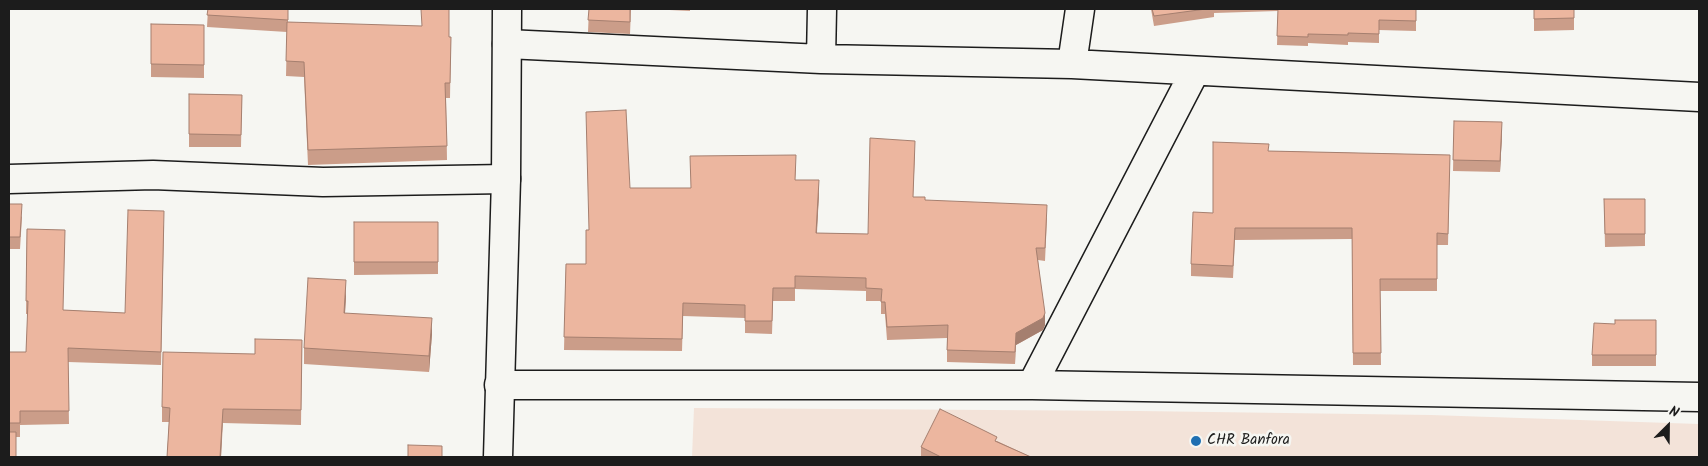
<!DOCTYPE html>
<html>
<head>
<meta charset="utf-8">
<style>
	body { margin:0 }
	#map { position:relative; width:1708px; height:466px; overflow:hidden; background:#f6f6f2; font-family:Kalam,sans-serif }
	canvas { display:block }
	.frame { position:absolute; inset:0; border:10px solid #1c1c1c; pointer-events:none }
	.north { position:absolute; left:1643px; top:401px; width:50px; height:50px; -webkit-text-stroke:4px #f6f6f2; paint-order:stroke; rotate:23deg; font-size:14px; font-weight:700; line-height:20px; text-align:center; color:#1c1c1c }
	.north::after { content:''; display:block; margin:auto; width:18px; height:22px; background:#1c1c1c; clip-path:polygon(50% 0,100% 100%,50% 72%,0 100%) }
</style>
</head>
<body>
<div id="map">
<canvas width="1708" height="466"></canvas>
<div class="frame"></div>
<div class="north">N</div>
</div>
<script>
const ctx = document.querySelector('canvas').getContext('2d');
ctx.lineJoin = 'round';
function fill(path, color) { ctx.fillStyle = color; ctx.fill(path, 'evenodd'); }
const poly = rows => new Path2D(rows.map(r => 'M' + r).join(''));
function strokePath(path, color, width, dash) { ctx.strokeStyle = color; ctx.lineWidth = width; ctx.lineCap = dash ? 'butt' : 'round'; ctx.setLineDash(dash || []); ctx.stroke(path); }
function drawText(font, color, halo, rows, align = 'center') {
  ctx.font = font + ' Kalam,sans-serif'; ctx.lineWidth = 5; ctx.setLineDash([]); ctx.textBaseline = 'middle'; ctx.strokeStyle = halo; ctx.fillStyle = color; for (const [text, x, y, turn = 0] of rows) {
    ctx.save(); ctx.translate(x, y); ctx.rotate((+turn || 0) * Math.PI / 180); ctx.textAlign = isNaN(turn) ? turn : align; if (halo) ctx.strokeText(text, 0, 0); ctx.fillText(text, 0, 0); ctx.restore();
  }
}
fill(poly([
	[694,408,1139,411,1431,415,1699,424,1699,457,692,457]
]), '#f3e3d9');
const minor = poly([
	[507,44,821,59,1072,64,1699,97],
	[821,59,822,9],
	[1072,64,1080,9],
	[9,179,153,175,323,182,506,179],
	[499,385,1032,385,1699,397],
	[1032,385,1195,71]
]);
const major = poly([
	[498,457,506,179,507,9]
]);
strokePath(minor, '#1c1c1c', 31);
strokePath(major, '#1c1c1c', 31);
strokePath(minor, '#f6f6f2', 28);
strokePath(major, '#f6f6f2', 28);
fill(poly([
	[208,9,288,9,288,22,451,37,450,98,446,98,447,160,308,165,304,77,286,76,287,32,207,27],
	[589,9,631,9,630,34,588,32],
	[649,9,690,9,690,11],
	[763,9,789,9,789,10],
	[1151,9,1416,9,1416,31,1379,30,1379,43,1348,42,1348,45,1308,43,1308,46,1277,45,1278,11,1214,13,1214,17,1154,26],
	[1534,9,1574,9,1574,30,1534,31],
	[151,24,204,25,204,78,151,77],
	[189,94,242,95,241,147,189,147],
	[1454,121,1502,134,1500,172,1453,171],
	[1269,151,1450,155,1448,245,1437,245,1437,291,1380,291,1381,365,1353,365,1352,239,1235,240,1233,278,1191,276,1191,264,1213,213],
	[915,153,913,197,925,200,1047,218,1045,261,1038,260,1045,325,1043,330,1016,345,1015,364,947,362,947,338,887,340,885,314,881,314,881,301,866,301,866,291,795,289,795,301,773,301,772,334,745,333,745,318,683,316,682,351,564,350,566,264,586,264,589,230,630,188,690,188,796,167,795,180,819,193,817,233,868,234],
	[1604,199,1645,199,1645,246,1605,247],
	[9,204,22,217,20,249,9,249],
	[354,222,438,222,438,274,354,275],
	[164,225,161,365,68,362,69,424,20,425,20,437,16,437,9,457,9,352,26,352,28,314,26,314,27,229,63,310,125,313],
	[346,296,345,313,432,334,429,372,304,364,304,348],
	[1656,320,1656,366,1592,366,1592,355,1615,324],
	[302,340,301,425,223,423,221,457,167,457,169,422,162,422,162,407,255,354],
	[997,441,1031,457,921,457,921,447]
]), '#cb9d89');
fill(poly([
	[1502,122,1502,134,1500,172,1500,161],
	[819,180,819,193,816,245,816,233],
	[346,280,346,296,344,329,344,313],
	[1045,313,1045,325,1043,330,1016,345,1015,364,1016,333],
	[432,318,432,334,429,372,429,356],
	[223,409,221,457,220,457]
]), '#a57f6f');
const building = poly([
	[208,9,288,9,288,20,207,15,208,9],
	[421,9,449,9,449,37,451,37,450,83,445,83,447,146,308,150,304,62,286,61,287,22,422,26,421,9],
	[589,9,630,9,630,22,588,20,589,9],
	[1152,9,1206,9,1154,16,1152,9],
	[1278,9,1416,9,1416,21,1379,20,1379,34,1348,33,1348,35,1308,34,1308,37,1277,36,1278,9],
	[1534,9,1574,9,1574,18,1534,19,1534,9],
	[151,24,204,25,204,65,151,64,151,24],
	[189,94,242,95,241,135,189,134,189,94],
	[626,110,630,188,691,188,690,156,796,155,795,180,819,180,816,233,868,234,870,138,915,141,913,197,925,197,925,200,1047,205,1045,248,1036,248,1045,313,1043,318,1016,333,1015,352,947,350,948,325,887,327,885,302,881,302,882,289,866,288,866,278,795,276,795,288,773,288,772,321,745,321,745,305,683,303,682,339,564,337,566,264,586,264,586,230,589,230,586,112,626,110],
	[1454,121,1502,122,1500,161,1453,160,1454,121],
	[1213,142,1269,144,1268,151,1450,155,1448,234,1437,233,1437,279,1380,279,1381,353,1353,353,1352,228,1235,228,1233,266,1191,264,1193,212,1213,213,1213,142],
	[1604,199,1645,199,1645,234,1605,234,1604,199],
	[9,204,22,204,20,237,9,237,9,204],
	[128,210,164,211,161,352,68,348,69,411,20,411,20,423,9,423,9,352,26,352,28,301,26,301,27,229,65,230,63,310,125,313,128,210],
	[354,222,438,222,438,262,354,262,354,222],
	[308,278,346,280,344,313,432,318,429,356,304,348,308,278],
	[1615,320,1656,320,1656,355,1592,355,1594,323,1615,324,1615,320],
	[255,339,302,340,301,410,223,409,220,457,167,457,170,408,162,407,163,352,255,354,255,339],
	[940,409,985,431,997,437,995,441,1031,457,941,457,921,447,940,409],
	[9,432,16,432,16,457,9,457,9,432],
	[408,445,442,446,442,457,408,457,408,445]
]);
fill(building, '#ecb69f');
strokePath(building, '#a57f6f', 1);
for (const [x, y, r, color] of [
	[1196,441,6,"#1f6fb2"]
]) { const dot = new Path2D(); dot.arc(x, y, r, 0, 2 * Math.PI); ctx.fillStyle = color; ctx.fill(dot); strokePath(dot, '#f6f6f2', 2); }
drawText('15px', '#1c1c1c', '#f6f6f2', [
	["CHR Banfora",1207,441]
], 'left');
</script>
</body>
</html>
